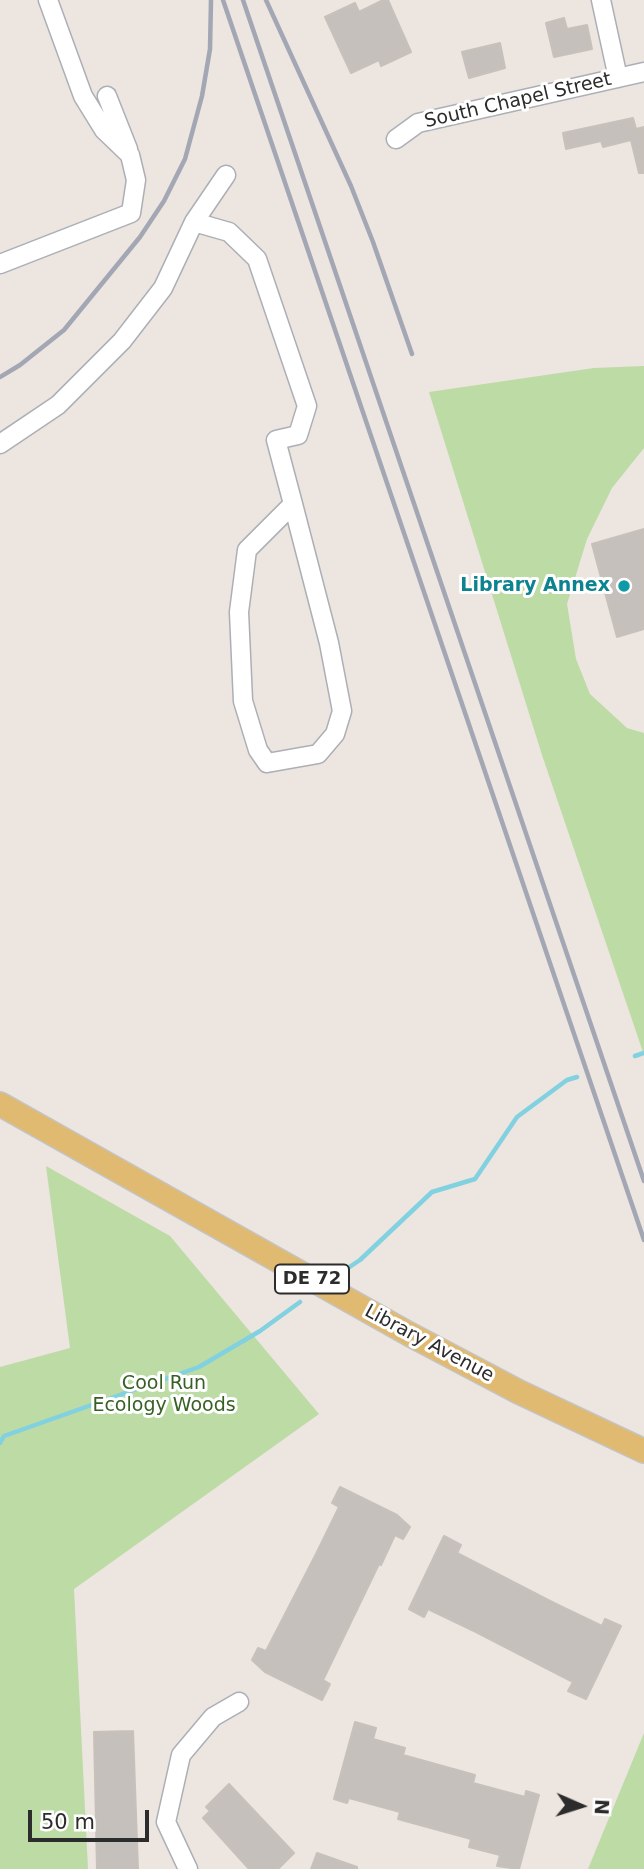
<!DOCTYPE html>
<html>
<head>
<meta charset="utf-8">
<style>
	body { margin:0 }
	#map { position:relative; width:644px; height:1869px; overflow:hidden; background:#ece5e0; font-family:"DejaVu Sans",sans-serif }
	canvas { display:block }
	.north { position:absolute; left:546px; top:1771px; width:70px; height:70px; -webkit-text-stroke:5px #fff; paint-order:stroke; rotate:93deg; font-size:19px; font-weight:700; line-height:28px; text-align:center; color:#2c2c2c }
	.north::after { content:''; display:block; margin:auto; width:24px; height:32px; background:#2c2c2c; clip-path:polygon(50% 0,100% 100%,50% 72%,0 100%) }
	.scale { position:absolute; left:28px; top:1810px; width:121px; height:32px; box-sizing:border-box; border:4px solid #2c2c2c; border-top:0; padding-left:9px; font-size:21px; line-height:24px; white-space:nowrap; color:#2c2c2c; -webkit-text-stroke:5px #fff; paint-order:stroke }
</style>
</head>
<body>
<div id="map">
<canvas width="644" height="1869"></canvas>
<div class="north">N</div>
<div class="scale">50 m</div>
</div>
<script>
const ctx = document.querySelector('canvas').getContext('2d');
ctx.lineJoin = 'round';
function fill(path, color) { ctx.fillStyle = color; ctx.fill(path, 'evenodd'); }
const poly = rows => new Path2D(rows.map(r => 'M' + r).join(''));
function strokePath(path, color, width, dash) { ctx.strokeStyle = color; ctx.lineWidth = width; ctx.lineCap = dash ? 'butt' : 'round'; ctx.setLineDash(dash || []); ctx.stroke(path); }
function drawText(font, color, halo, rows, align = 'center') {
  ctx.font = font + ' "DejaVu Sans",sans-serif'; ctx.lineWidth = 6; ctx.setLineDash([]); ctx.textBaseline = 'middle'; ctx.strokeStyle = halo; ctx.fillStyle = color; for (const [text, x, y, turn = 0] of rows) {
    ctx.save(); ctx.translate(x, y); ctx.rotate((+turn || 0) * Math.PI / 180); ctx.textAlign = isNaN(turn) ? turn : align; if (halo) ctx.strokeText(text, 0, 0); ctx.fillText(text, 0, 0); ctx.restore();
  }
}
fill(poly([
	[644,366,644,448,612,488,587,539,567,604,576,659,590,694,627,728,644,733,644,1055,542,755,429,392,594,368],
	[46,1166,170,1236,319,1414,74,1589,88,1869,0,1869,0,1367,70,1348],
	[644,1733,644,1869,588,1869]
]), '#bddba4');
strokePath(poly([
	[635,1056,644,1053],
	[345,1270,360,1260,432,1192,475,1179,517,1117,567,1080,577,1077],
	[0,1443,4,1436,199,1367,260,1331,300,1302]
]), '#81d1e0', 4.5);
const building = poly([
	[383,0,388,0,411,52,381,66,379,60,351,73,325,17,355,3,359,12,383,0],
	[564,18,567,29,587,25,592,49,554,57,546,23,564,18],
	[500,43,505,68,469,78,462,52,500,43],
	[633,118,636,129,644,127,644,173,639,173,631,140,603,147,601,141,566,149,563,133,633,118],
	[644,529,644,629,617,637,592,544,644,529],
	[340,1487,397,1515,410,1527,403,1539,395,1535,381,1565,379,1564,323,1680,330,1684,322,1700,265,1672,252,1660,258,1648,266,1651,316,1554,339,1507,332,1503,340,1487],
	[444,1536,461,1545,457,1553,554,1603,602,1626,605,1619,621,1626,586,1699,568,1691,573,1682,476,1632,428,1609,424,1617,409,1609,444,1536],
	[355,1722,376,1728,373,1739,405,1748,403,1755,475,1775,473,1783,525,1797,526,1791,539,1795,519,1869,497,1866,500,1855,469,1847,471,1839,398,1819,400,1812,349,1798,347,1803,334,1799,355,1722],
	[133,1731,138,1869,97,1869,94,1732,133,1731],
	[229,1784,294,1853,278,1869,249,1869,203,1818,210,1811,206,1807,229,1784],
	[317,1853,357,1867,357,1869,311,1869,317,1853]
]);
fill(building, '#c5c0bb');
strokePath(building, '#c7c1ba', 2);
const minor = poly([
	[601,0,618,78],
	[107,96,128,149],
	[396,139,418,123,644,72],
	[194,222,229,232,257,259,307,406,298,435,276,440,293,504,329,643,342,711,335,734,318,754,267,763,258,750,243,701,239,612,247,550,293,504],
	[0,264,131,213,136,180,130,155,104,130,83,96,48,0],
	[0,444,58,405,122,341,163,288,194,222,226,175],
	[188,1869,166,1822,181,1755,213,1717,239,1702]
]);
const major = poly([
	[0,1104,409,1334,519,1392,644,1451]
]);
strokePath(minor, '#acafb6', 21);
strokePath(major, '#c4c4c4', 26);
strokePath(minor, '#fff', 18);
strokePath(major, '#e0ba71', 23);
strokePath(poly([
	[223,0,644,1240],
	[243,0,644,1181],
	[266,0,351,186,373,242,412,354],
	[0,377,20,365,64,330,140,237,164,201,185,159,202,96,210,49,211,0]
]), '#a3a7b4', 4.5);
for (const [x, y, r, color] of [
	[624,586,7,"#0f9aa8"]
]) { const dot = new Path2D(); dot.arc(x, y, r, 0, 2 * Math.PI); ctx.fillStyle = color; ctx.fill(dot); strokePath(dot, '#fff', 2.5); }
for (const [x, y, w] of [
	[312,1279,74]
]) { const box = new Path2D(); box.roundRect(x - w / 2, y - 14.5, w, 29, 5); ctx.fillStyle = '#fff'; ctx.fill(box); strokePath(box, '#2c2c2c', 2); }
drawText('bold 18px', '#2c2c2c', null, [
	["DE 72",312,1279]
]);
drawText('19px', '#2c2c2c', '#fff', [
	["South Chapel Street",518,101,-13],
	["Library Avenue",429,1344,28]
]);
drawText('bold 19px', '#0d838f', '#fff', [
	["Library Annex",610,586]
], 'right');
drawText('19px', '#376124', '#fff', [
	["Cool Run",164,1384],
	["Ecology Woods",164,1406]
]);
</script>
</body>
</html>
